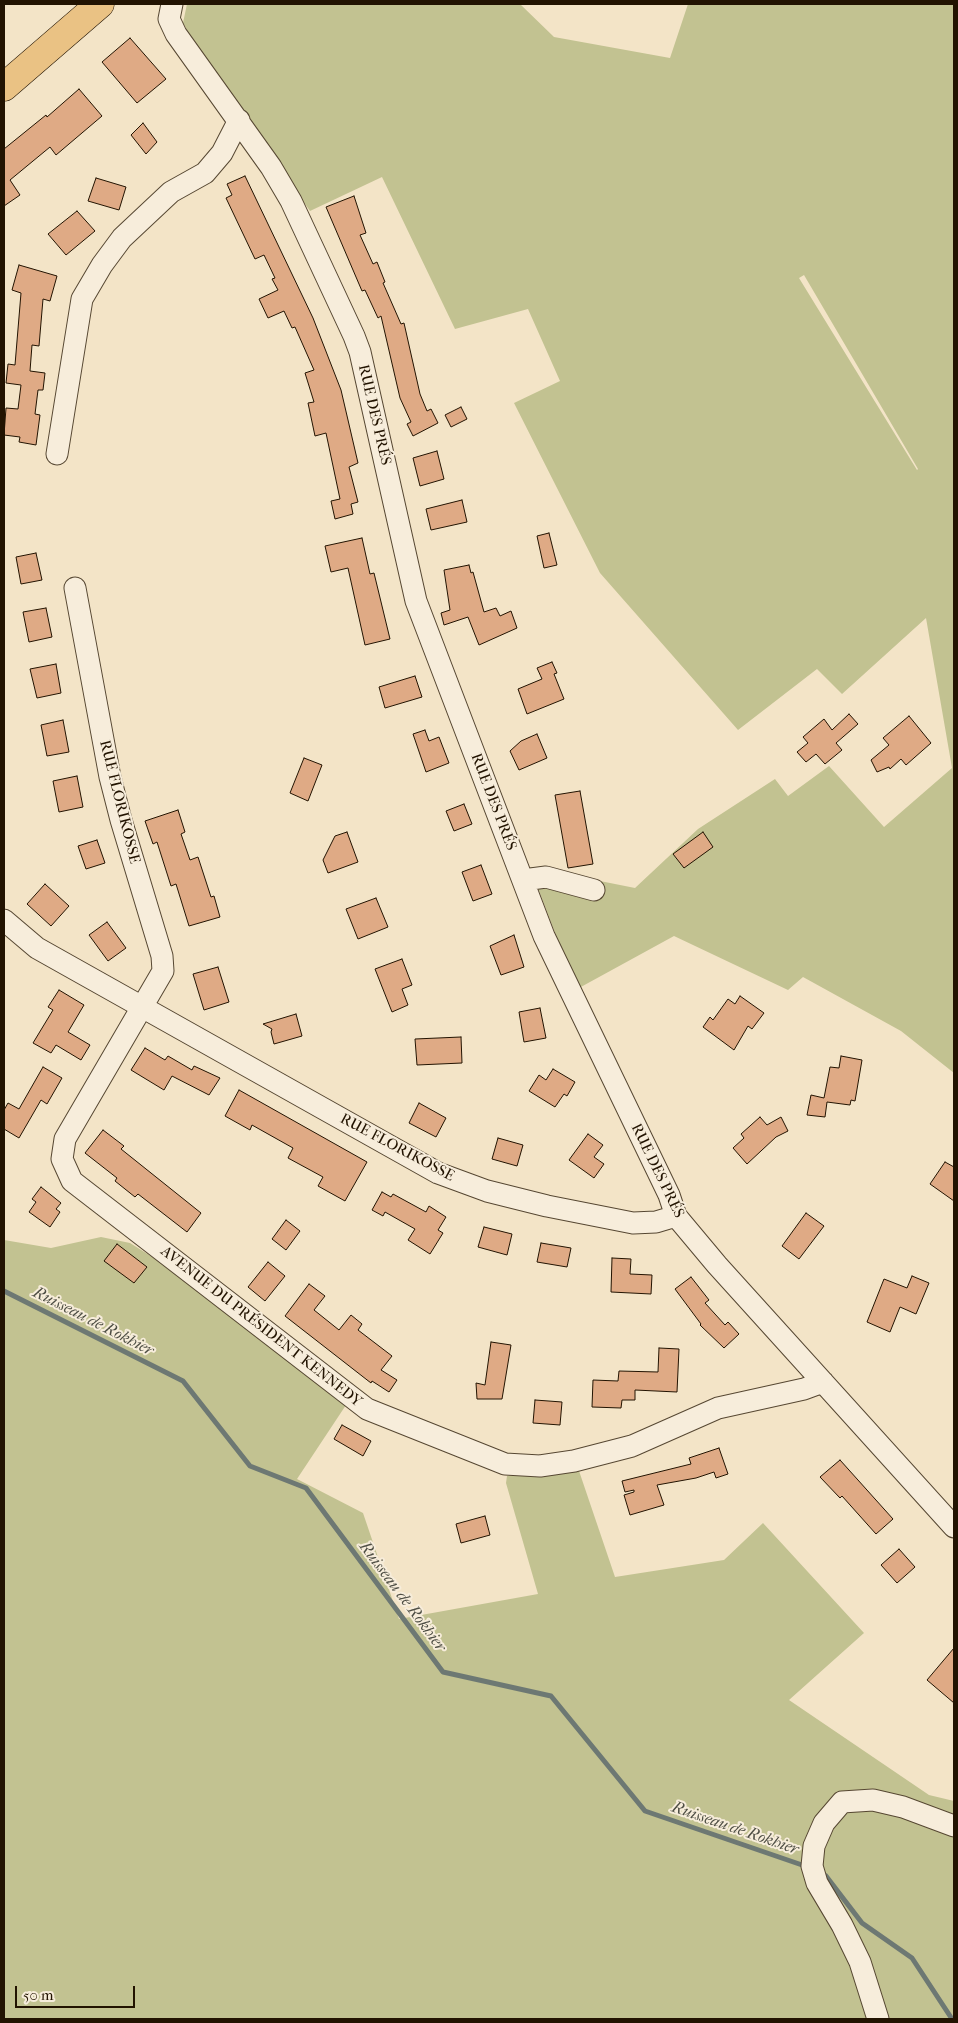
<!DOCTYPE html>
<html>
<head>
<meta charset="utf-8">
<style>
	body { margin:0 }
	#map { position:relative; width:958px; height:2023px; overflow:hidden; background:#f3e4c7; font-family:"IM FELL French Canon",serif }
	canvas { display:block }
	.frame { position:absolute; inset:0; border:5px solid #221301; pointer-events:none }
	.scale { position:absolute; left:15px; top:1986px; width:120px; height:22px; box-sizing:border-box; border:2px solid #221301; border-top:0; padding-left:6px; font-size:15px; line-height:18px; white-space:nowrap; color:#221301; -webkit-text-stroke:4px #f7eddb; paint-order:stroke }
</style>
</head>
<body>
<div id="map">
<canvas width="958" height="2023"></canvas>
<div class="frame"></div>
<div class="scale">50 m</div>
</div>
<script>
const ctx = document.querySelector('canvas').getContext('2d');
ctx.lineJoin = 'round';
function fill(path, color) { ctx.fillStyle = color; ctx.fill(path, 'evenodd'); }
const poly = rows => new Path2D(rows.map(r => 'M' + r).join(''));
function strokePath(path, color, width, dash) { ctx.strokeStyle = color; ctx.lineWidth = width; ctx.lineCap = dash ? 'butt' : 'round'; ctx.setLineDash(dash || []); ctx.stroke(path); }
function drawText(font, color, halo, rows, align = 'center') {
  ctx.font = font + ' "IM FELL French Canon",serif'; ctx.lineWidth = 4; ctx.setLineDash([]); ctx.textBaseline = 'middle'; ctx.strokeStyle = halo; ctx.fillStyle = color; for (const [text, x, y, turn = 0] of rows) {
    ctx.save(); ctx.translate(x, y); ctx.rotate((+turn || 0) * Math.PI / 180); ctx.textAlign = isNaN(turn) ? turn : align; if (halo) ctx.strokeText(text, 0, 0); ctx.fillText(text, 0, 0); ctx.restore();
  }
}
fill(poly([
	[187,4,520,4,554,37,670,58,688,4,954,4,954,1073,901,1031,803,977,788,990,674,936,579,988,566,962,530,867,635,888,698,829,775,779,788,796,829,766,884,827,952,768,926,618,842,694,817,669,738,730,600,573,514,403,560,381,528,309,455,329,382,177,310,211,207,65,183,23],
	[804,275,918,469,917,470,799,278],
	[101,1237,130,1243,162,1263,346,1405,297,1479,363,1513,399,1619,538,1594,506,1483,507,1476,577,1465,615,1577,724,1560,763,1523,864,1633,789,1700,929,1795,954,1801,954,1816,853,1801,954,1829,954,2019,4,2019,4,1240,51,1248]
]), '#c2c291');
strokePath(poly([
	[4,1291,183,1381,250,1466,306,1488,443,1672,551,1696,645,1811,805,1866],
	[826,1876,862,1923,912,1958,952,2019]
]), '#6d7873', 5);
const building = poly([
	[130,38,166,79,137,103,102,62,130,38],
	[79,89,102,116,56,155,50,147,10,180,20,195,4,206,4,149,46,115,47,117,79,89],
	[143,123,157,142,146,154,131,135,143,123],
	[245,176,313,318,341,390,358,463,349,467,358,502,351,504,353,514,335,519,331,501,340,499,326,433,315,436,308,403,314,402,305,373,314,370,295,327,292,328,284,311,268,318,259,299,278,290,272,279,275,278,264,255,255,259,226,198,232,195,227,184,245,176],
	[96,178,126,187,119,210,88,201,96,178],
	[354,196,366,233,360,235,373,264,377,262,385,282,383,283,401,324,404,323,420,394,427,411,431,409,438,423,413,436,407,424,411,422,400,398,381,316,378,318,365,290,362,291,326,207,354,196],
	[77,211,95,231,66,255,48,234,77,211],
	[19,265,57,276,50,301,43,299,39,346,32,345,30,371,45,373,43,390,38,390,35,414,40,415,36,445,19,442,20,437,4,435,6,408,18,409,21,385,6,383,8,364,15,365,21,293,12,290,19,265],
	[461,407,467,419,451,427,445,415,461,407],
	[437,451,444,479,420,486,413,458,437,451],
	[462,500,467,522,431,530,426,509,462,500],
	[549,533,557,565,544,568,537,536,549,533],
	[362,538,370,574,374,573,390,639,365,645,348,568,331,572,325,546,362,538],
	[36,553,42,580,21,584,16,557,36,553],
	[469,565,471,573,473,572,484,612,496,608,500,616,511,611,517,628,479,645,468,617,444,625,441,613,450,610,444,570,469,565],
	[46,608,52,637,29,642,23,612,46,608],
	[552,662,557,673,554,674,564,699,527,714,518,689,542,679,537,668,552,662],
	[56,664,61,693,37,698,30,669,56,664],
	[415,676,422,697,385,708,379,687,415,676],
	[849,714,858,724,836,743,842,750,825,764,816,754,806,762,797,752,808,743,803,737,824,719,832,730,849,714],
	[909,716,931,743,906,765,901,759,890,769,889,767,877,772,871,760,889,745,883,738,909,716],
	[63,720,69,752,47,756,41,725,63,720],
	[425,730,429,741,439,737,449,763,426,772,413,734,425,730],
	[537,734,547,758,519,770,510,751,521,741,537,734],
	[304,758,322,765,308,801,290,793,304,758],
	[77,776,83,807,59,812,53,781,77,776],
	[580,791,593,864,568,868,555,795,580,791],
	[464,804,472,824,454,831,446,811,464,804],
	[178,810,185,832,181,834,190,860,198,857,211,897,214,896,220,917,189,926,176,884,171,886,157,842,153,844,145,821,178,810],
	[347,832,358,862,328,873,323,860,335,836,347,832],
	[703,832,713,847,684,868,673,854,703,832],
	[97,840,105,863,86,869,78,846,97,840],
	[481,865,492,894,473,901,462,872,481,865],
	[45,884,69,906,51,926,27,904,45,884],
	[376,898,388,927,358,939,346,909,376,898],
	[107,922,126,948,108,961,89,935,107,922],
	[514,935,524,967,501,975,490,946,514,935],
	[402,959,412,985,402,989,408,1005,392,1012,375,969,402,959],
	[218,967,229,1002,204,1010,193,974,218,967],
	[59,990,84,1005,68,1032,90,1045,81,1060,56,1045,51,1053,33,1043,53,1010,48,1007,59,990],
	[740,996,764,1013,752,1029,748,1026,734,1050,703,1027,710,1017,713,1020,728,999,735,1004,740,996],
	[540,1008,546,1038,524,1042,519,1012,540,1008],
	[296,1014,302,1036,274,1044,271,1032,272,1029,263,1024,296,1014],
	[461,1037,462,1063,417,1065,415,1039,461,1037],
	[145,1048,165,1060,168,1056,192,1070,194,1066,220,1078,209,1095,172,1076,164,1090,131,1070,145,1048],
	[841,1056,862,1060,855,1101,851,1100,850,1105,827,1102,825,1117,807,1115,811,1095,824,1098,830,1067,839,1068,841,1056],
	[43,1067,62,1078,47,1104,41,1100,19,1138,4,1129,4,1110,8,1103,19,1109,43,1067],
	[553,1069,575,1082,567,1096,564,1094,555,1107,529,1091,539,1075,546,1080,553,1069],
	[239,1090,367,1162,345,1201,318,1186,323,1177,288,1158,293,1148,252,1125,250,1130,225,1116,239,1090],
	[419,1103,446,1118,436,1137,409,1123,419,1103],
	[760,1117,767,1125,781,1117,788,1131,776,1137,747,1164,733,1148,744,1138,741,1134,760,1117],
	[103,1130,124,1146,121,1149,201,1213,187,1232,138,1194,135,1197,115,1181,117,1178,85,1153,103,1130],
	[588,1134,603,1145,594,1157,604,1164,594,1178,569,1160,588,1134],
	[498,1138,523,1145,517,1166,492,1159,498,1138],
	[945,1162,954,1167,954,1201,930,1184,945,1162],
	[41,1187,61,1203,56,1209,60,1212,50,1227,29,1212,36,1202,32,1199,41,1187],
	[382,1192,391,1197,393,1194,426,1212,429,1206,446,1217,438,1230,443,1233,430,1254,408,1240,415,1229,385,1212,383,1216,372,1210,382,1192],
	[806,1213,824,1226,799,1259,782,1246,806,1213],
	[286,1220,300,1231,286,1250,272,1239,286,1220],
	[484,1227,512,1234,507,1255,478,1247,484,1227],
	[541,1243,571,1248,567,1267,537,1262,541,1243],
	[117,1244,147,1267,134,1283,104,1261,117,1244],
	[612,1258,631,1259,630,1274,652,1275,651,1294,611,1292,612,1258],
	[268,1262,285,1276,265,1301,248,1287,268,1262],
	[912,1276,929,1283,916,1314,900,1307,890,1332,867,1322,884,1279,907,1288,912,1276],
	[691,1277,709,1300,705,1303,725,1325,728,1322,739,1334,724,1348,700,1325,701,1324,675,1289,691,1277],
	[309,1284,325,1296,314,1310,339,1330,351,1315,362,1324,358,1330,392,1356,381,1370,397,1380,389,1392,372,1381,371,1383,285,1316,309,1284],
	[491,1342,511,1345,502,1399,477,1399,476,1383,485,1385,491,1342],
	[659,1348,679,1349,677,1392,635,1390,635,1400,622,1400,621,1408,592,1407,593,1380,618,1381,619,1371,658,1372,659,1348],
	[535,1400,562,1402,560,1425,533,1423,535,1400],
	[342,1425,371,1441,363,1456,334,1439,342,1425],
	[719,1448,728,1474,716,1478,714,1472,696,1478,657,1485,664,1505,630,1515,624,1495,634,1492,634,1490,625,1492,622,1481,691,1464,689,1458,719,1448],
	[840,1460,893,1519,876,1534,842,1496,840,1498,820,1477,840,1460],
	[485,1516,490,1535,461,1543,456,1524,485,1516],
	[899,1549,915,1567,897,1583,881,1565,899,1549],
	[954,1648,954,1703,927,1680,954,1648]
]);
fill(building, '#dfaa85');
strokePath(building, '#221301', 1);
const minor = poly([
	[172,4,169,19,176,34,271,167,291,201,354,336,360,352,416,601,544,936,669,1195,676,1216,717,1265,954,1527],
	[57,454,82,299,102,265,122,238,171,192,205,173,222,153,239,120],
	[75,588,110,777,121,820,162,956,163,971,65,1139,62,1159,72,1181,367,1409,505,1464,540,1466,574,1461,632,1446,718,1408,804,1389,823,1382],
	[523,880,546,877,594,890],
	[4,920,37,948,438,1173,487,1191,547,1206,633,1223,656,1222,676,1216],
	[878,2019,860,1962,842,1925,817,1883,812,1866,814,1846,824,1823,842,1802,873,1800,903,1807,954,1826]
]);
const major = poly([
	[4,87,100,4]
]);
strokePath(minor, '#564732', 23);
strokePath(major, '#221301', 29);
strokePath(minor, '#f7eddb', 21);
strokePath(major, '#eac284', 28);
drawText('15px', '#221301', '#f7eddb', [
	["RUE DES PRÉS",374,415,77],
	["RUE FLORIKOSSE",119,802,76],
	["RUE DES PRÉS",493,802,69],
	["RUE FLORIKOSSE",397,1148,28],
	["RUE DES PRÉS",657,1171,64],
	["AVENUE DU PRÉSIDENT KENNEDY",261,1327,38]
]);
drawText('italic 16px', '#4e4e44', '#f7eddb', [
	["Ruisseau de Rokhier",93,1322,27],
	["Ruisseau de Rokhier",402,1597,53],
	["Ruisseau de Rokhier",735,1829,19]
]);
</script>
</body>
</html>
